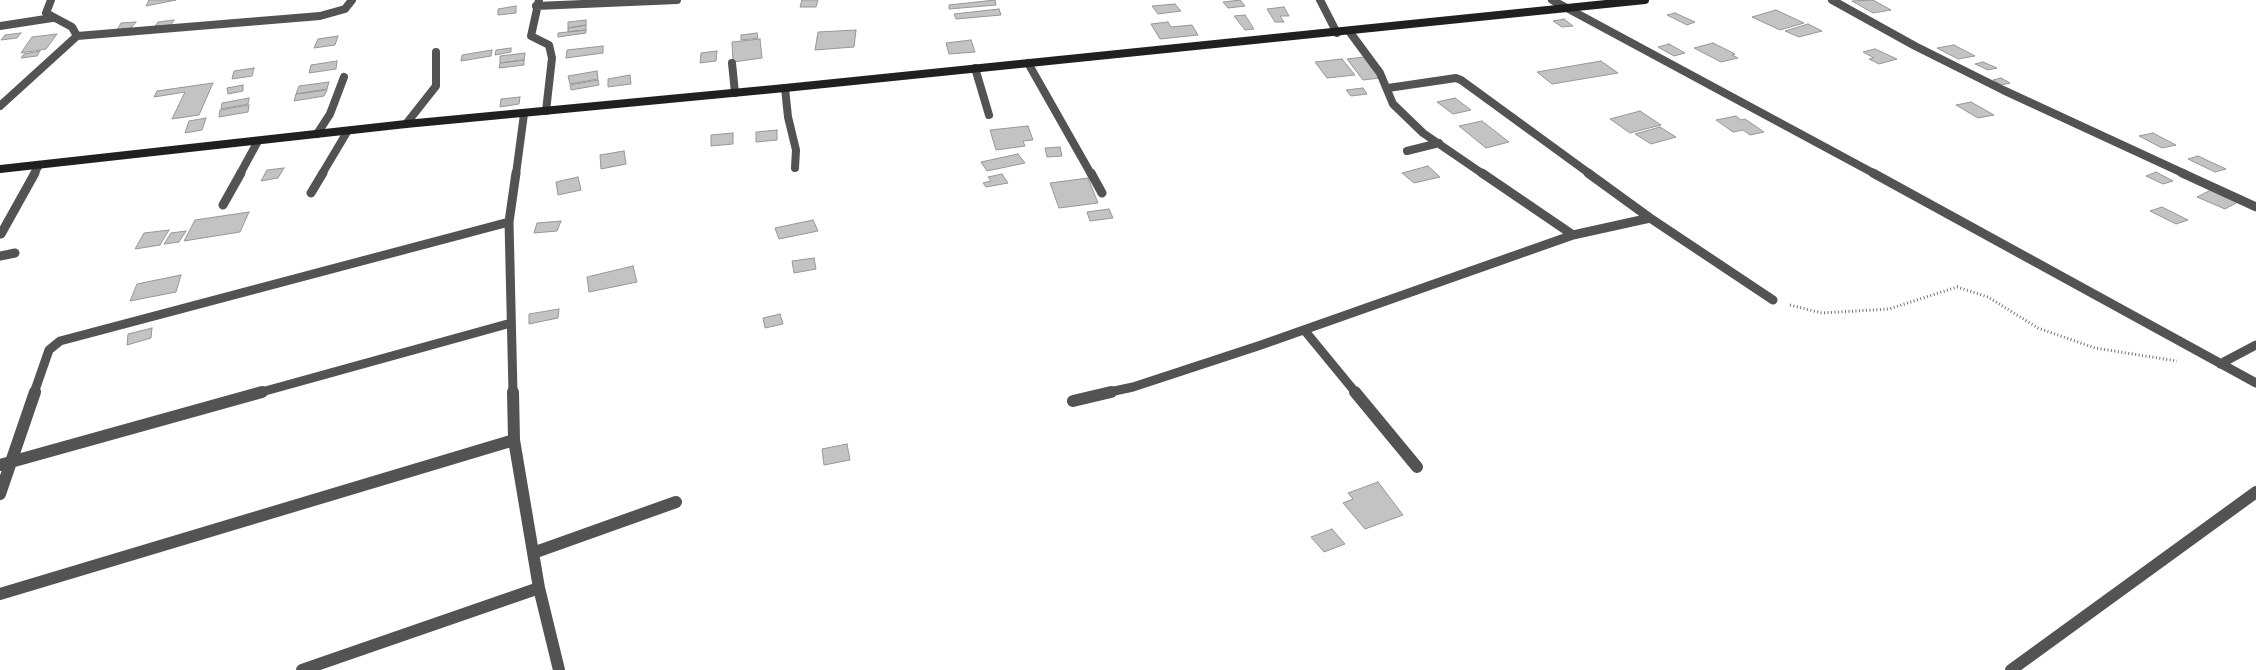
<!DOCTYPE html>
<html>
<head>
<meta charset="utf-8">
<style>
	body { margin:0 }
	canvas { display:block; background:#fff }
</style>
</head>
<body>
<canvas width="2256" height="670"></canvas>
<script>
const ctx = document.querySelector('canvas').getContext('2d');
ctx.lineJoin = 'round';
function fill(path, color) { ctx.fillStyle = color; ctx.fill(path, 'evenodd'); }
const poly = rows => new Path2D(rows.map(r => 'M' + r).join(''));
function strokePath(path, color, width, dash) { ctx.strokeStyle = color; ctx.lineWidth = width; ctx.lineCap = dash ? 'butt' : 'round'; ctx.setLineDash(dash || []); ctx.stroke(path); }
const building = poly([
	[149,0,176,0,146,6,149,0],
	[802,0,818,0,816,7,800,7,802,0],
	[995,0,996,5,949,9,949,5,995,0],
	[1240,0,1245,6,1228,8,1223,2,1240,0],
	[1873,0,1891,10,1873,13,1852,1,1873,0],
	[1175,4,1181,11,1158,14,1152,6,1175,4],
	[516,6,516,13,498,15,498,9,516,6],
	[1284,7,1289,16,1280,16,1284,22,1275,22,1267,9,1284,7],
	[999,9,1001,15,956,19,954,14,999,9],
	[1776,10,1804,23,1780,30,1752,17,1776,10],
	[1675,13,1695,22,1687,25,1667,15,1675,13],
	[1245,15,1254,29,1245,30,1234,16,1245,15],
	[1564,19,1573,26,1562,27,1553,21,1564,19],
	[174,20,171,25,155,26,158,22,174,20],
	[586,20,586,25,568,28,568,22,586,20],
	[136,22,131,28,117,30,121,23,136,22],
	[1168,22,1171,27,1192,25,1198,35,1160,39,1151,24,1168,22],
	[1808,24,1822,31,1799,37,1785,31,1808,24],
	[586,25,586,30,568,32,568,28,586,25],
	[586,30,586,33,558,37,558,33,586,30],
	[856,30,854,47,815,50,818,32,856,30],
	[21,33,17,38,1,40,5,35,21,33],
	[757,33,758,38,741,40,741,35,757,33],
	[57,34,46,49,21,53,32,37,57,34],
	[338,36,335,45,314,48,318,39,338,36],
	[760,39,762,58,733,62,732,42,760,39],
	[971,40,975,52,949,54,946,43,971,40],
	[1713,43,1735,54,1732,55,1738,58,1721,62,1694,48,1713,43],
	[1669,44,1685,53,1674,56,1658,47,1669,44],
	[1954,45,1975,56,1958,59,1937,48,1954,45],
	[603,46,603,53,566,58,567,50,603,46],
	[511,48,511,52,495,55,496,50,511,48],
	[1875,49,1897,59,1879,64,1869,59,1874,58,1863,52,1875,49],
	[492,50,491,56,461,61,462,55,492,50],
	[40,51,37,56,21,58,24,54,40,51],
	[717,51,716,61,700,63,701,53,717,51],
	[525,53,524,60,500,63,500,56,525,53],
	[1364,57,1380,78,1363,80,1347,59,1364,57],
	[1342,59,1355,75,1327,78,1315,62,1342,59],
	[524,60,524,65,499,68,500,63,524,60],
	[337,61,336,69,309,73,311,65,337,61],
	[1601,61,1618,73,1552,84,1537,72,1601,61],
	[1983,62,1997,68,1988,70,1975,64,1983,62],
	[254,68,252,76,232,79,234,71,254,68],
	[597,71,598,79,570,84,568,76,597,71],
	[630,75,631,84,608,87,608,79,630,75],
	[2001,78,2010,83,2002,85,1993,80,2001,78],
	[598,80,599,85,571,90,570,85,598,80],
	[329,82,327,89,296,94,299,86,329,82],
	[213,83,199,115,172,119,185,92,154,97,157,91,213,83],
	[243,85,243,91,228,94,227,88,243,85],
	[1363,88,1367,94,1351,96,1346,90,1363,88],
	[327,90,324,96,294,101,296,94,327,90],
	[520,97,519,104,500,107,501,99,520,97],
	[249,98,248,104,221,109,222,103,249,98],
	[1455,98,1471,110,1453,114,1437,102,1455,98],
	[1971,102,1994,115,1978,118,1956,105,1971,102],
	[249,105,248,112,219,117,220,110,249,105],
	[1640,111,1661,125,1630,133,1610,119,1640,111],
	[1736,116,1741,120,1745,119,1764,132,1750,135,1743,130,1733,132,1716,120,1736,116],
	[206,118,202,130,185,133,189,121,206,118],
	[1482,121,1509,142,1486,148,1459,126,1482,121],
	[1028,126,1033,140,1023,141,1025,146,996,150,990,130,1028,126],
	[1660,127,1676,137,1651,144,1635,134,1660,127],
	[777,130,777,140,756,142,756,132,777,130],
	[733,133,733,144,711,146,711,135,733,133],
	[2153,133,2176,145,2162,148,2139,136,2153,133],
	[1060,147,1062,156,1047,157,1045,148,1060,147],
	[624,151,626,164,601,169,600,155,624,151],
	[1018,154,1025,163,987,171,981,162,1018,154],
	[2198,156,2226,169,2215,172,2188,159,2198,156],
	[1428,166,1440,177,1414,183,1402,173,1428,166],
	[284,168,278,178,261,181,267,170,284,168],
	[2156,172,2173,181,2163,184,2146,176,2156,172],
	[1002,174,1008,183,986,187,983,183,991,181,988,177,1002,174],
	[578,177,581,190,558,195,556,182,578,177],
	[1088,178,1098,203,1059,208,1050,183,1088,178],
	[2211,190,2238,202,2225,209,2197,197,2211,190],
	[2162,207,2188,220,2176,224,2150,211,2162,207],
	[1109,209,1113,218,1090,221,1087,212,1109,209],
	[249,212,240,232,184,241,195,220,249,212],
	[813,220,818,231,779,239,775,228,813,220],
	[561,221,557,231,534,233,537,223,561,221],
	[169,230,160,245,135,249,144,233,169,230],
	[186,231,179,242,164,244,171,233,186,231],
	[814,258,816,269,794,273,792,261,814,258],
	[633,266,637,282,589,292,587,277,633,266],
	[181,275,176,292,130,301,137,284,181,275],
	[559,309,558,318,529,324,529,314,559,309],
	[780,314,783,324,765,328,763,318,780,314],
	[152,328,151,338,127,345,128,334,152,328],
	[847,444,850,460,824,465,822,449,847,444],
	[1378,482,1403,515,1365,529,1343,503,1353,499,1348,493,1378,482],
	[1332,529,1345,544,1324,552,1311,537,1332,529]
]);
fill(building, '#c3c3c3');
strokePath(building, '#979797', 1);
strokePath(poly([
	[1790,305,1822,313,1889,309,1957,287,1988,297,2038,328,2095,348,2177,361]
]), '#757575', 3, [1, 2.5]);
strokePath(poly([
	[539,0,531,36,549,45,552,58,546,111],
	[1320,0,1337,33],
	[1552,0,1875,174],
	[1832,0,1915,46,2003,90,2185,174],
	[536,6,677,0],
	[0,26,52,18],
	[1349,31,1380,73,1393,104,1423,133,1483,174],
	[77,36,320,16,345,9,352,0],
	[732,63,735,93],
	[1028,63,1091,174],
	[975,68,989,115],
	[785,88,788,117,796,150,795,168],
	[1388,88,1456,78,1461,80,1590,174],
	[0,106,77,36,72,27,46,13,51,0],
	[406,124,436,86,436,52],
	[317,134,330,114,344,77],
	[1407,151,1439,143],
	[34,174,39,165],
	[240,174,258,141],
	[322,174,347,132],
	[516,174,524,114]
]), '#535353', 8);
strokePath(poly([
	[1091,173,1102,193],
	[1482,173,1573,235],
	[1588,173,1650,218,1773,300],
	[1873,173,2256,383],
	[2182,173,2256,207],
	[311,193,323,173],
	[223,205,241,173],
	[1,234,35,173],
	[0,256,15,253],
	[1305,331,1356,393],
	[2220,364,2256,345],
	[34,393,49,350,60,341,509,222],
	[258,393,511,323],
	[513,393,509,222,516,173],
	[1105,393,1133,387,1261,345,1573,235,1650,218]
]), '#535353', 9);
strokePath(poly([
	[513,392,514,440,539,588,559,670],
	[1355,392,1417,467],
	[1073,401,1111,392],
	[0,465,262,392],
	[0,494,35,392],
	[533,553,676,502],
	[0,594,514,440],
	[302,670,539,588],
	[2011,670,2256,492]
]), '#535353', 12);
strokePath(poly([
	[0,169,406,124,785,88,1645,0]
]), '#202020', 8);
</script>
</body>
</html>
